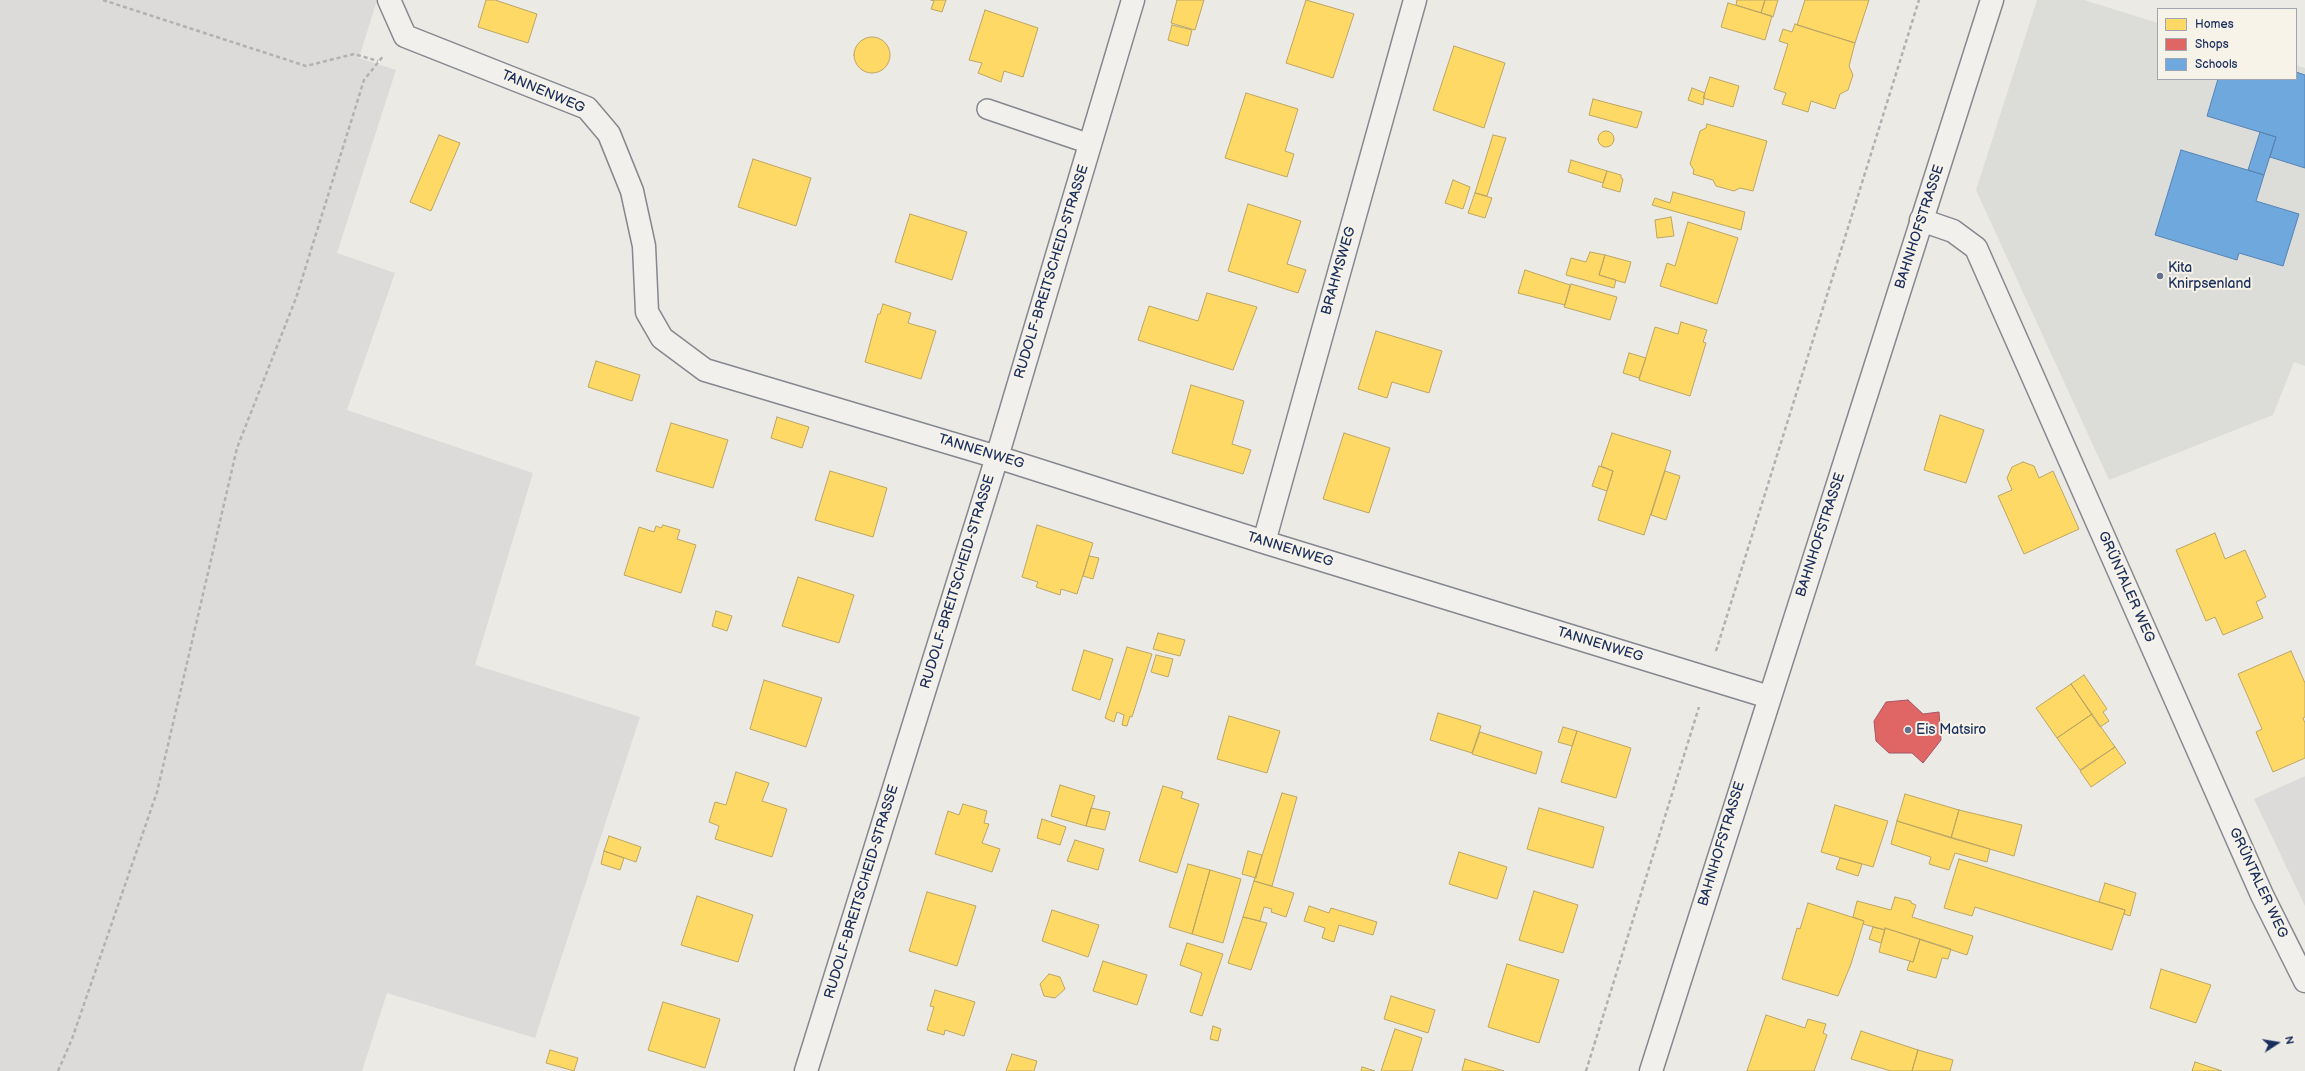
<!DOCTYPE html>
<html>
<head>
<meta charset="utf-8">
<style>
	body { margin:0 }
	#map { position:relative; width:2305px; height:1071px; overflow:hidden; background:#ebeae5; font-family:"Balsamiq Sans",sans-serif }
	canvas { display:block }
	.legend { position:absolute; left:2157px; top:8px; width:140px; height:72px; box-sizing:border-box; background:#f7f3e8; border:1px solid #9fa5b1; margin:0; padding:5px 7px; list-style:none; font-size:12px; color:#1b2f5e }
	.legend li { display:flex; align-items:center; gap:8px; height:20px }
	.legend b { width:20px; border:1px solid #9fa5b1 }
	.north { position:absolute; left:2257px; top:1023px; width:40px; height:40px; -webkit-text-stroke:3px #f7f3e8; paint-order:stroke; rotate:78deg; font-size:11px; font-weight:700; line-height:16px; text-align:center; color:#1b2f5e }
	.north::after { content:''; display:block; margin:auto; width:14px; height:18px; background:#1b2f5e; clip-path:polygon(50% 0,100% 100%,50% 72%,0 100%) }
</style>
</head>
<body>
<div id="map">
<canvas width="2305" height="1071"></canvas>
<ul class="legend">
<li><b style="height:11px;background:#ffd966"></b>Homes</li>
<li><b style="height:11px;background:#e06666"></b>Shops</li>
<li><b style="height:11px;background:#6fa8dc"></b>Schools</li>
</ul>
<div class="north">N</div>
</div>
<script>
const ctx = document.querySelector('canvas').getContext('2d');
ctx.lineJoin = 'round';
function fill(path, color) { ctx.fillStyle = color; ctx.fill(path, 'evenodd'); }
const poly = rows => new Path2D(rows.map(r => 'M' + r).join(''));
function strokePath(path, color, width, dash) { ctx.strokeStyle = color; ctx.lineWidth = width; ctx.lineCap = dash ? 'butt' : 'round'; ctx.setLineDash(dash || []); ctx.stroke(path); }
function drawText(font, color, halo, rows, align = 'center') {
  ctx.font = font + ' "Balsamiq Sans",sans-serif'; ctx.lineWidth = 4; ctx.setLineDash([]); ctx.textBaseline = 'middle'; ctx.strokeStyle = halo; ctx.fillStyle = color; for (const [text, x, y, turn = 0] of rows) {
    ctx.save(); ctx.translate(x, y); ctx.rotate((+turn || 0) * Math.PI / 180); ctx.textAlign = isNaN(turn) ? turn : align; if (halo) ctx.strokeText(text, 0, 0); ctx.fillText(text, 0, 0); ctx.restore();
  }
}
fill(poly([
	[2037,0,2084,0,2158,23,2158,79,2296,79,2296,65,2305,68,2305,366,2294,362,2273,415,2109,480,1976,190]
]), '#dcdcd9');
fill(poly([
	[0,0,377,0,359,58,396,70,337,253,395,273,347,410,533,473,475,665,640,717,535,1038,387,993,362,1071,0,1071],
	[2305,776,2305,906,2254,799]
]), '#dcdbd9');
const homes = poly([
	[486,0,495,0,537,14,528,43,478,27,486,0],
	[931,0,946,0,942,12,931,9,934,1,931,0],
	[1177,0,1204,0,1195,30,1171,23,1177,0],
	[1306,0,1354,14,1333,78,1286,63,1306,0],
	[1737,0,1765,0,1761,13,1736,5,1737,0],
	[1765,0,1778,0,1773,17,1761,13,1765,0],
	[1805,0,1869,0,1855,43,1797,25,1805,0],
	[1728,3,1772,16,1765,40,1721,27,1728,3],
	[985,10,1038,28,1023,77,1004,71,1001,82,978,73,982,63,969,60,985,10],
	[1795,24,1855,43,1849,66,1853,75,1848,90,1840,94,1835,109,1811,101,1808,112,1782,104,1786,93,1774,89,1788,44,1779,41,1783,29,1792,32,1795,24],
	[1172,25,1192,30,1188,46,1168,40,1172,25],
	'854 55a18 18 0 1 1 36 0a18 18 0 1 1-36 0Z',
	[1454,46,1505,63,1484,128,1433,110,1454,46],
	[1710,77,1739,86,1733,107,1703,98,1710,77],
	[1692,88,1705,93,1703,105,1688,100,1692,88],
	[1246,93,1298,109,1285,151,1294,154,1287,177,1225,158,1246,93],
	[1593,99,1642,112,1637,128,1589,115,1593,99],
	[1707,124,1767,141,1753,191,1740,188,1734,191,1716,186,1713,180,1693,174,1694,170,1690,164,1700,131,1706,128,1707,124],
	'1598 139a8 8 0 1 1 16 0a8 8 0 1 1-16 0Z',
	[439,135,460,143,431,211,410,202,439,135],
	[1493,135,1506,138,1487,196,1475,193,1493,135],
	[753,159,811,178,796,226,738,207,753,159],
	[1571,160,1607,171,1603,183,1568,172,1571,160],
	[1607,171,1621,175,1621,178,1623,179,1620,192,1602,187,1607,171],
	[1453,180,1470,187,1463,209,1445,203,1453,180],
	[1673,192,1745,212,1741,230,1652,205,1655,198,1670,203,1673,192],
	[1475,193,1492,198,1485,218,1468,213,1475,193],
	[1248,204,1301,221,1287,264,1306,270,1298,293,1228,271,1248,204],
	[910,214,967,232,952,280,895,262,910,214],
	[1671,217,1674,236,1657,238,1655,220,1671,217],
	[1688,222,1738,238,1717,304,1660,286,1667,263,1675,266,1688,222],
	[1590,252,1605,255,1599,275,1616,280,1614,288,1566,275,1571,258,1586,262,1590,252],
	[1605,255,1631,262,1625,283,1599,275,1605,255],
	[1525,270,1570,285,1565,305,1518,293,1525,270],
	[1571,284,1617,297,1610,320,1564,307,1571,284],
	[1207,293,1257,307,1233,370,1138,340,1149,306,1198,321,1207,293],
	[883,304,911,313,908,323,936,331,921,379,865,362,878,314,880,314,883,304],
	[1681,322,1707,330,1703,342,1706,343,1690,396,1639,380,1655,327,1678,334,1681,322],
	[1376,331,1442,351,1429,393,1392,382,1387,398,1358,389,1376,331],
	[1629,353,1646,358,1639,378,1623,373,1629,353],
	[596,361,640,375,632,401,588,387,596,361],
	[1191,385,1244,401,1232,444,1251,450,1243,474,1172,453,1191,385],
	[1940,415,1984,430,1966,483,1924,470,1940,415],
	[777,417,809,427,802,448,771,438,777,417],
	[671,423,728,440,713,488,656,471,671,423],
	[1344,433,1390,448,1369,513,1323,499,1344,433],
	[1612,433,1671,451,1644,535,1598,520,1613,471,1601,466,1612,433],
	[2023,462,2034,466,2039,478,2053,471,2079,529,2024,554,1998,496,2012,490,2007,478,2012,467,2023,462],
	[1599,466,1613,471,1607,491,1592,486,1599,466],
	[830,471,887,488,873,537,815,520,830,471],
	[1665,471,1680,476,1666,520,1651,515,1665,471],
	[663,525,680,530,677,539,696,545,681,593,624,575,639,527,654,532,656,526,661,528,663,525],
	[1037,525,1093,543,1077,594,1061,589,1060,595,1036,587,1038,582,1022,577,1037,525],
	[2215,533,2225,559,2245,550,2266,597,2256,602,2263,618,2223,635,2215,617,2206,621,2176,550,2215,533],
	[1089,556,1099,558,1093,579,1083,576,1089,556],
	[798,577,854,595,839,643,782,626,798,577],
	[716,611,732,616,727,631,712,626,716,611],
	[1158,633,1185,640,1180,656,1153,649,1158,633],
	[1127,647,1152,654,1132,717,1130,716,1127,726,1122,725,1124,715,1117,712,1114,722,1105,718,1127,647],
	[1084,650,1113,659,1100,700,1072,690,1084,650],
	[2291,651,2305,683,2305,717,2303,718,2305,723,2305,758,2273,772,2256,732,2262,729,2238,674,2291,651],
	[1156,655,1173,659,1168,677,1151,672,1156,655],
	[2084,675,2107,709,2103,712,2109,721,2100,727,2071,684,2084,675],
	[764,680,822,698,806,747,750,729,764,680],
	[2071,684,2092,714,2057,738,2036,708,2071,684],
	[1438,713,1481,726,1472,753,1430,740,1438,713],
	[2092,714,2115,747,2080,770,2057,738,2092,714],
	[1229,716,1280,731,1267,773,1217,759,1229,716],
	[1563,727,1577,731,1572,746,1558,742,1563,727],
	[1577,731,1631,748,1616,798,1561,782,1577,731],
	[1480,732,1542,752,1536,774,1472,754,1480,732],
	[2115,747,2126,763,2091,787,2080,771,2115,747],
	[736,772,769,783,762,801,787,809,772,857,715,839,719,826,709,822,715,802,726,805,736,772],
	[1060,785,1095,796,1086,826,1051,816,1060,785],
	[1163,786,1183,792,1181,798,1199,804,1177,873,1139,861,1163,786],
	[1282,793,1297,797,1272,886,1254,881,1282,793],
	[1905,794,1959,810,1951,838,1897,821,1905,794],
	[963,804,987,811,984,823,989,824,982,843,1000,849,992,872,935,854,948,811,959,815,963,804],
	[1835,805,1888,821,1873,867,1821,852,1835,805],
	[1091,808,1110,812,1105,830,1086,826,1091,808],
	[1539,808,1604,827,1593,868,1527,849,1539,808],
	[1959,810,2022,825,2014,856,1951,838,1959,810],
	[1042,819,1066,827,1060,845,1037,838,1042,819],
	[1897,821,1990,849,1987,862,1955,853,1949,870,1929,864,1931,857,1891,844,1897,821],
	[609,836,641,847,636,862,604,851,609,836],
	[1075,840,1104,849,1098,870,1067,861,1075,840],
	[604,851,624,858,620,870,601,864,604,851],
	[1248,851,1262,855,1256,878,1242,874,1248,851],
	[1459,852,1507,867,1497,899,1449,884,1459,852],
	[1840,858,1862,864,1858,876,1836,869,1840,858],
	[1959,859,2125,910,2112,950,1975,907,1972,916,1944,908,1959,859],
	[1188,864,1210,870,1192,934,1169,927,1188,864],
	[1210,870,1241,879,1223,943,1192,934,1210,870],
	[1254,881,1294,893,1286,917,1271,912,1272,909,1264,907,1260,921,1243,917,1254,881],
	[2105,883,2136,893,2130,916,2124,914,2125,910,2099,902,2105,883],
	[1534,891,1578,905,1563,953,1519,940,1534,891],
	[927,892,976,906,957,966,909,951,927,892],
	[697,896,753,915,738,962,681,945,697,896],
	[1895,897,1911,901,1911,903,1916,905,1912,917,1973,936,1967,955,1885,928,1885,930,1863,924,1864,921,1853,917,1857,901,1891,910,1895,897],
	[1808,903,1864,921,1851,964,1838,996,1782,979,1797,928,1800,929,1808,903],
	[1309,906,1329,913,1331,908,1377,922,1373,935,1339,925,1334,942,1322,938,1325,928,1304,921,1309,906],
	[1052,910,1099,925,1088,957,1042,941,1052,910],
	[1243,917,1267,923,1251,970,1228,963,1243,917],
	[1873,927,1885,930,1881,943,1869,939,1873,927],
	[1885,928,1920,939,1913,962,1879,952,1885,928],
	[1920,939,1951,949,1948,959,1942,958,1936,978,1907,970,1910,961,1913,962,1920,939],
	[1187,943,1223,954,1202,1016,1190,1012,1202,973,1180,965,1187,943],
	[1103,961,1147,975,1137,1005,1093,991,1103,961],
	[1507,964,1559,980,1539,1043,1488,1027,1507,964],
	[2161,969,2211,985,2196,1023,2150,1008,2161,969],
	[1049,974,1060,977,1065,989,1055,998,1044,996,1040,984,1049,974],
	[935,990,975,1002,964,1036,945,1030,944,1035,927,1030,934,1007,930,1006,935,990],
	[1391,996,1435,1010,1428,1033,1384,1019,1391,996],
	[663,1002,720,1019,705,1068,648,1050,663,1002],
	[1766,1015,1805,1028,1808,1019,1826,1024,1823,1033,1827,1035,1814,1071,1747,1071,1766,1015],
	[1213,1026,1221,1029,1218,1041,1210,1039,1213,1026],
	[1395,1029,1422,1038,1412,1071,1381,1071,1395,1029],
	[1861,1031,1918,1050,1912,1071,1891,1071,1851,1059,1861,1031],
	[550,1050,578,1058,574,1071,546,1063,550,1050],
	[1918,1050,1953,1060,1950,1071,1912,1071,1918,1050],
	[1012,1054,1037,1061,1034,1071,1006,1071,1012,1054],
	[1465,1059,1504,1071,1462,1071,1465,1059],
	[2195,1062,2222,1071,2192,1071,2195,1062],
	[1362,1067,1375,1071,1361,1071,1362,1067]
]);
fill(homes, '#ffd966');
strokePath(homes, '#bba664', 1);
const shops = poly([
	[1908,700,1923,714,1939,712,1941,740,1923,763,1912,753,1889,753,1876,741,1874,721,1886,702,1908,700]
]);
fill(shops, '#e06666');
strokePath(shops, '#a55664', 1);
const schools = poly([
	[2296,72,2305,75,2305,168,2270,157,2276,137,2207,116,2218,79,2296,79,2296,72],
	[2260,132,2276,137,2264,175,2248,170,2260,132],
	[2181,150,2264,175,2256,201,2299,214,2283,266,2239,253,2237,260,2155,235,2181,150]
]);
fill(schools, '#6fa8dc');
strokePath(schools, '#5684b6', 1);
const service = poly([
	[987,109,1090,144]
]);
const minor = poly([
	[389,0,405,36,587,108,609,134,632,191,644,246,647,312,662,338,705,370,997,457,1264,542,1769,697],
	[1921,220,1953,231,1976,248,2262,895,2305,981],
	[1264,542,1415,0],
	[806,1071,997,457,1133,0]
]);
const secondary = poly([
	[1651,1071,1992,0]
]);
strokePath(service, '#85888f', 22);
strokePath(minor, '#85888f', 25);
strokePath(secondary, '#85888f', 25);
strokePath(poly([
	[103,0,306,66,354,54,378,61],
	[1716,651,1919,0],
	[58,1071,72,1039,157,792,237,448,296,298,364,80,384,55],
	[1586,1071,1699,707]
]), '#b0b1b4', 2.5, [4, 3]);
strokePath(service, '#f1f0ec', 19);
strokePath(minor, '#f1f0ec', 22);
strokePath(secondary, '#f1f0ec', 22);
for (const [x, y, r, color] of [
	[2160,276,4,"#64708d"],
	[1908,730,4,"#64708d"]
]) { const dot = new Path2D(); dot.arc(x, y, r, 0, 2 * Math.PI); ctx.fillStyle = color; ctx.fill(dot); strokePath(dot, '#f7f3e8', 1.5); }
drawText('14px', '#1b2f5e', '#f7f3e8', [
	["TANNENWEG",543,92,23],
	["BAHNHOFSTRASSE",1920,227,-72],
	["BRAHMSWEG",1339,271,-74],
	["RUDOLF-BREITSCHEID-STRASSE",1052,272,-73],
	["TANNENWEG",981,452,17],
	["BAHNHOFSTRASSE",1821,535,-72],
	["TANNENWEG",1290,550,17],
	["RUDOLF-BREITSCHEID-STRASSE",958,582,-73],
	["GRÜNTALER WEG",2126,587,66],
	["TANNENWEG",1600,645,17],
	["BAHNHOFSTRASSE",1722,844,-73],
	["GRÜNTALER WEG",2258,883,65],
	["RUDOLF-BREITSCHEID-STRASSE",862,892,-73]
]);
drawText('14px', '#1b2f5e', '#f7f3e8', [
	["Kita",2168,268],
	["Knirpsenland",2168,284],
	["Eis Matsiro",1916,730]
], 'left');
</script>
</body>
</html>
